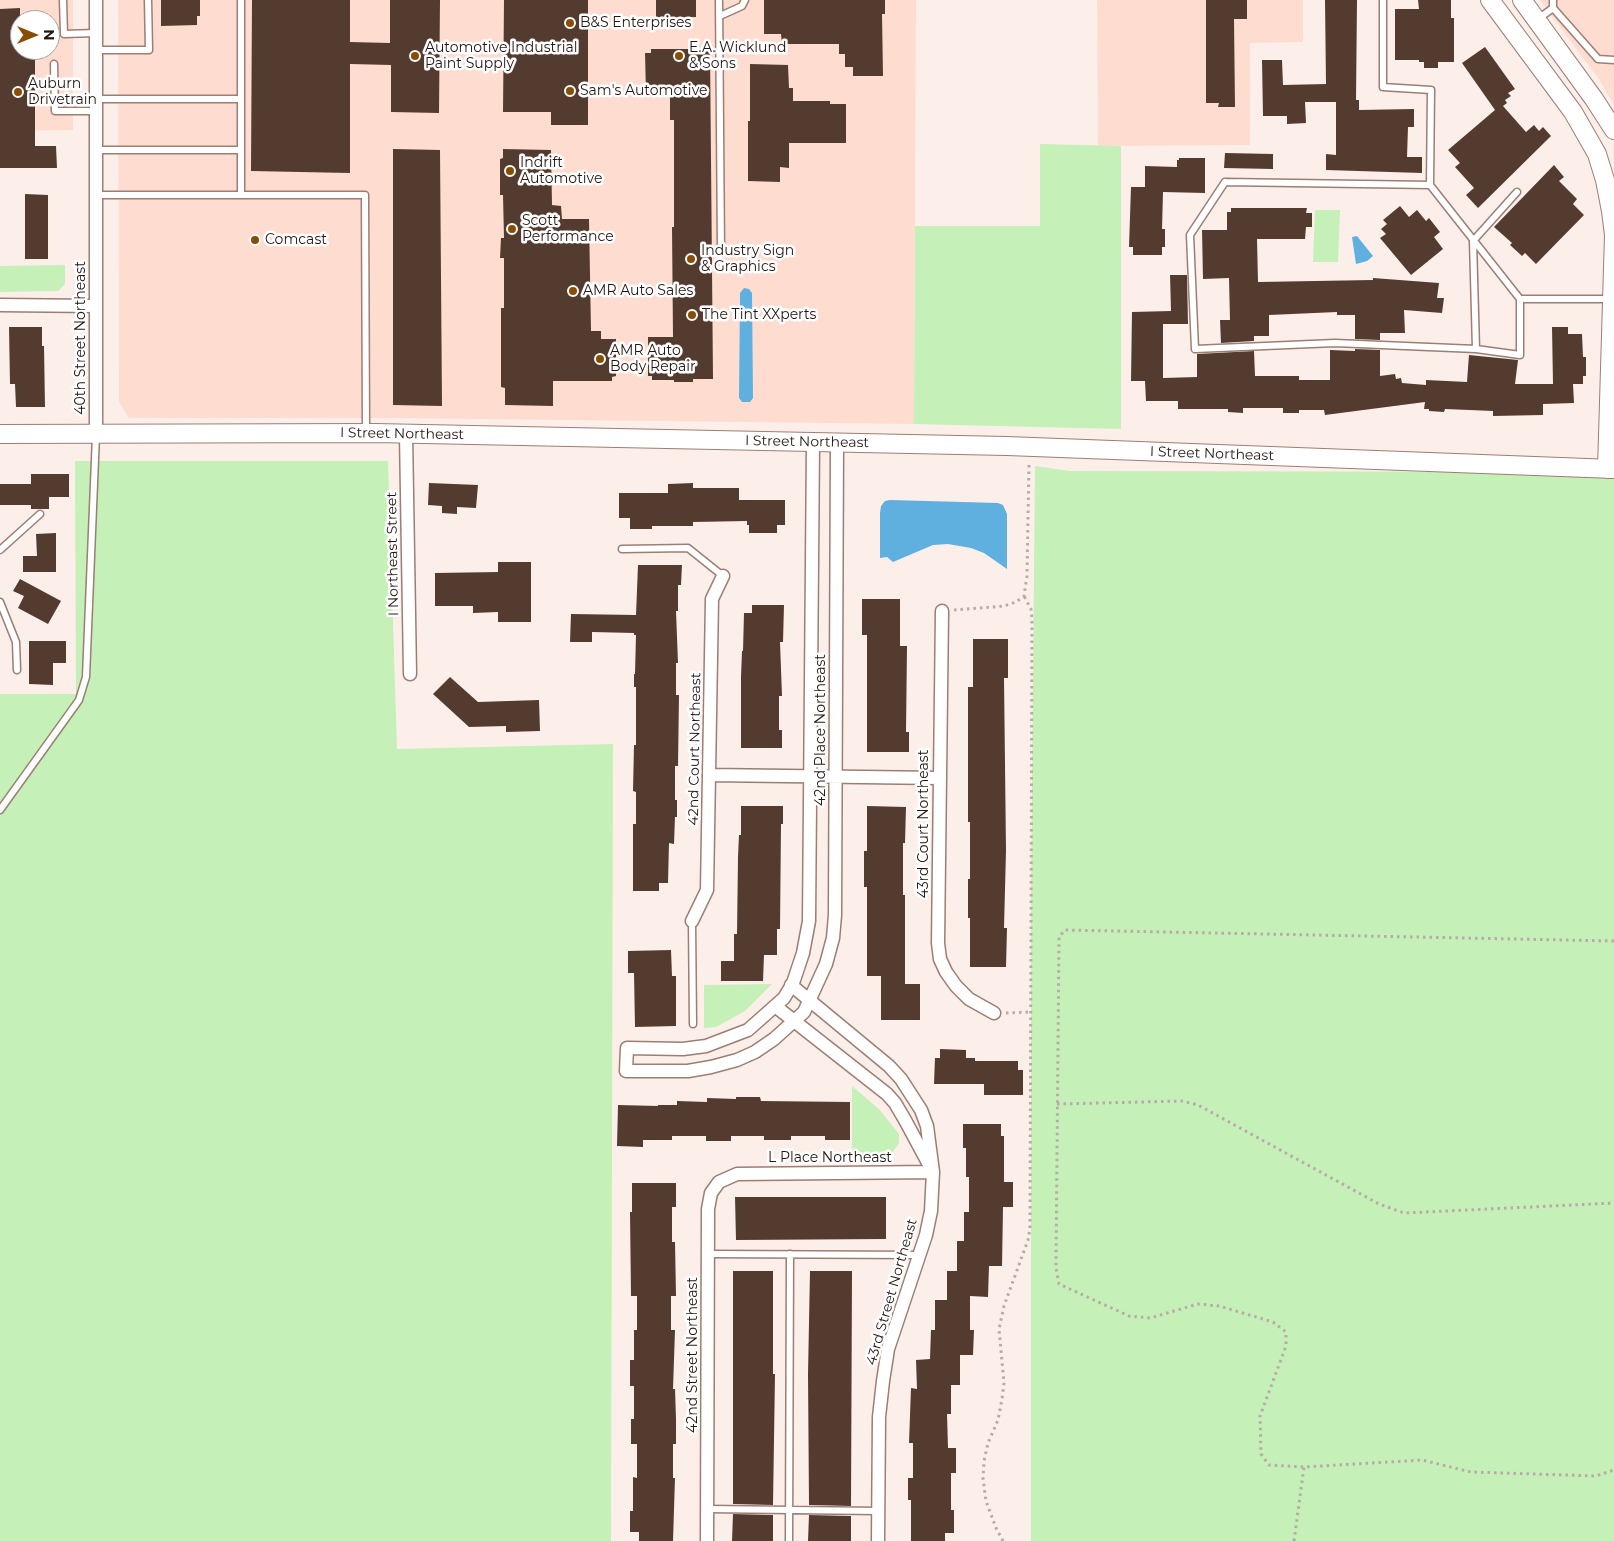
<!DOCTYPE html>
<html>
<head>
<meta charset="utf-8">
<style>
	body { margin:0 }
	#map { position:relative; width:1614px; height:1541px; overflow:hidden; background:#fcefea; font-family:Montserrat,sans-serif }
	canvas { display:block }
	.north { position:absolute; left:10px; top:10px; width:50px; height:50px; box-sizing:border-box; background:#fff; border:1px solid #a7a2a0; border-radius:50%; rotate:90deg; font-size:14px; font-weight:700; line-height:20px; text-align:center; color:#221612 }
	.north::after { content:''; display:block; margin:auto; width:18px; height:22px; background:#874d02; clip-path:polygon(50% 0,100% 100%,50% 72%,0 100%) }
</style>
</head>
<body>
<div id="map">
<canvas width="1614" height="1541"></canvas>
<div class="north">N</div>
</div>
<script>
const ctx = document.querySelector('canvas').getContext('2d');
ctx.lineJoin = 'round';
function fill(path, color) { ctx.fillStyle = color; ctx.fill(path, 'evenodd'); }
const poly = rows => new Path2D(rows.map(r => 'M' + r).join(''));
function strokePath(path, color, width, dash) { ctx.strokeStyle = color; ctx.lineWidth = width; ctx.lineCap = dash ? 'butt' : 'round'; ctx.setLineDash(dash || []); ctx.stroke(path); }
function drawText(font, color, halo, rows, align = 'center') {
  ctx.font = font + ' Montserrat,sans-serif'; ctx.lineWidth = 5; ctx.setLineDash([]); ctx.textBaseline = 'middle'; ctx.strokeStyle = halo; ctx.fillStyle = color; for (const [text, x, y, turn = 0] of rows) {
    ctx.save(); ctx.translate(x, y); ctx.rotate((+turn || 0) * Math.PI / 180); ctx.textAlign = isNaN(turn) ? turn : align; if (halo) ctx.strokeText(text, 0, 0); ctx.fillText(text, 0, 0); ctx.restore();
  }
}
fill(poly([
	[0,0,73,0,73,130,0,131],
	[20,20,50,20,50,50,20,50],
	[118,0,916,0,914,424,391,418,129,418,119,402],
	[1097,0,1303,0,1303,42,1250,43,1250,145,1098,146],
	[1540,0,1614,0,1614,105,1600,81]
]), '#feddd0');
fill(poly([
	[1040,144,1121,146,1121,429,914,424,915,226,1040,226],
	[1315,210,1340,210,1338,262,1313,262],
	[65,265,65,284,58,291,0,292,0,266],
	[75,461,388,461,397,749,613,744,611,1541,0,1541,0,694,76,694],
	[1035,466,1070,471,1614,472,1614,1541,1031,1541,1031,897],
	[772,984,745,1011,716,1027,704,1028,704,985],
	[852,1086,879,1109,899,1134,899,1143,893,1152,852,1154]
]), '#c5f0b8');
fill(poly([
	[1357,236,1373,256,1367,261,1356,264,1352,237],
	[744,288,749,289,752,293,753,398,750,402,742,402,739,398,740,293],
	[890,500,998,503,1003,505,1007,514,1007,569,984,553,971,548,948,544,933,545,893,562,887,557,880,558,880,513,881,506,885,501]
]), '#5fafdf');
fill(poly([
	[161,0,200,0,200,16,197,16,197,25,161,26],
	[252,0,350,0,350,42,390,43,390,0,440,0,439,113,391,112,391,65,350,64,350,173,251,171],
	[504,0,588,0,588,125,551,125,551,112,503,112],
	[656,0,696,0,696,17,656,18],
	[764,0,885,0,885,14,882,14,883,76,853,76,853,67,845,67,845,54,839,54,839,44,782,44,781,34,764,34],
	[1206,0,1247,0,1247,19,1234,19,1235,107,1218,107,1219,103,1206,103],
	[1325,0,1357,0,1356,100,1359,100,1359,110,1414,109,1414,127,1408,127,1407,157,1422,157,1422,173,1326,170,1326,154,1336,155,1336,102,1305,102,1306,123,1287,124,1287,116,1263,116,1262,60,1282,60,1283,85,1326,84],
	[1418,0,1451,0,1451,18,1454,18,1454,62,1438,62,1438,68,1424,68,1424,62,1419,62,1419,60,1395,60,1395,9,1419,9],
	[20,8,20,50,35,50,35,146,56,146,57,168,0,168,0,9],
	[1485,47,1515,89,1508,93,1511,96,1505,100,1507,103,1503,106,1526,132,1534,125,1539,131,1543,127,1551,136,1478,208,1466,195,1474,188,1455,167,1460,163,1448,150,1495,110,1462,63],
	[651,49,710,49,713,379,693,379,693,382,674,382,674,380,652,380,652,376,648,376,648,337,673,337,672,227,674,227,674,120,670,120,670,94,646,94,645,53,651,53],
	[750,64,788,65,789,88,793,88,793,101,830,101,830,104,846,104,846,143,789,143,789,168,780,167,780,182,748,181,748,121,750,121],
	[393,149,440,150,442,406,393,405],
	[503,149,551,150,552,205,561,206,562,219,589,219,591,331,601,331,601,339,616,339,616,376,612,377,612,381,553,381,553,406,505,405,505,388,501,387,501,308,504,308,504,258,500,258,501,238,504,238,503,195,500,195,500,159,503,158],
	[1225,153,1273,154,1273,169,1224,168],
	[1179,158,1205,158,1205,193,1163,192,1162,229,1165,229,1165,247,1162,247,1162,255,1133,255,1133,247,1129,247,1131,187,1145,187,1145,166,1177,167,1177,160,1179,160],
	[1554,165,1564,177,1559,181,1577,199,1573,204,1584,215,1536,264,1525,253,1522,256,1510,245,1512,243,1494,227],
	[25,194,48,195,48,259,25,259],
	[1400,206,1409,217,1417,210,1426,221,1429,218,1440,232,1434,237,1443,249,1411,275,1380,238,1386,234,1381,229,1387,224,1383,220],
	[1231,208,1307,208,1306,213,1312,213,1312,227,1306,227,1305,239,1257,239,1258,282,1373,280,1373,278,1439,283,1437,298,1444,298,1442,313,1404,310,1405,333,1380,333,1380,340,1355,339,1355,315,1337,315,1337,312,1269,315,1269,336,1254,336,1254,341,1221,343,1220,320,1230,320,1229,278,1203,279,1202,230,1227,230,1227,212,1231,212],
	[1170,275,1187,275,1188,324,1163,324,1163,378,1197,377,1197,354,1254,351,1255,376,1299,376,1299,380,1330,380,1330,350,1355,351,1355,349,1380,350,1380,376,1395,374,1396,379,1401,378,1402,383,1426,385,1426,380,1467,382,1469,355,1518,360,1515,384,1553,384,1552,327,1568,327,1568,334,1582,334,1583,357,1586,357,1586,376,1583,376,1583,384,1573,384,1574,403,1543,404,1543,415,1493,416,1493,411,1445,409,1444,412,1429,411,1429,409,1424,409,1425,402,1325,415,1324,410,1299,410,1299,413,1283,413,1283,408,1243,408,1243,413,1228,412,1228,409,1178,409,1178,401,1146,401,1145,381,1131,381,1132,312,1171,311],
	[9,327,42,327,42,346,44,346,45,407,16,407,15,384,10,384],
	[31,474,69,474,69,497,49,497,49,509,31,509,31,505,0,505,0,484,31,484],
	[429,483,478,485,476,508,457,507,457,514,442,513,442,506,428,505],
	[693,483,693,488,739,488,739,500,785,500,785,525,777,525,777,533,749,533,749,525,747,525,747,521,693,522,693,526,652,526,652,529,630,529,630,518,619,518,619,493,668,493,668,484],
	[56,533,56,572,23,572,23,556,37,556,36,534],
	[498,562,531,562,531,622,498,622,498,612,473,613,473,606,435,606,435,573,498,572],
	[638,565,682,565,681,585,678,585,678,611,676,611,678,663,676,663,676,695,679,695,678,766,675,766,675,800,677,800,677,817,675,817,674,844,669,843,668,883,659,883,659,891,633,891,633,824,636,824,636,792,633,791,634,745,636,745,636,687,634,687,634,674,635,674,636,635,634,635,634,633,592,632,592,642,570,642,571,614,636,615],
	[20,579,61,601,48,624,18,608,24,596,13,591],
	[862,599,900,599,900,646,907,646,906,732,909,732,909,752,867,752,867,635,862,635],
	[752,605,784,605,783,642,780,642,782,696,779,696,779,730,782,730,782,748,741,748,741,677,742,651,743,651,744,613,752,613],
	[973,639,1008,639,1008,678,1004,678,1006,851,1004,928,1007,928,1006,967,970,967,970,918,968,918,968,879,970,879,970,822,968,822,968,687,973,687],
	[29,641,66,641,66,663,53,663,53,685,29,684],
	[450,677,478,702,539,700,540,731,506,732,506,726,469,727,433,694],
	[741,806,783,806,783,824,781,824,780,929,777,929,777,955,764,955,763,981,721,981,721,961,734,961,734,934,737,934,738,857,739,835,741,835],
	[867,806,906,807,905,843,903,843,903,895,905,895,905,984,920,984,920,1020,881,1020,881,976,867,976,867,887,864,887,864,851,867,851],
	[671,950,672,976,676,976,676,1026,635,1027,634,973,628,973,628,951],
	[940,1049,966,1050,966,1058,975,1058,975,1061,1018,1061,1018,1070,1023,1070,1023,1095,984,1095,984,1084,934,1084,935,1058,940,1058],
	[736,1097,760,1097,761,1101,850,1102,850,1140,825,1140,825,1136,791,1136,791,1140,764,1140,764,1136,731,1136,731,1141,706,1141,706,1136,672,1136,672,1140,643,1140,643,1147,617,1146,618,1105,658,1106,658,1105,677,1105,677,1101,707,1102,707,1098,736,1099],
	[963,1124,1001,1124,1001,1136,1004,1136,1004,1182,1013,1182,1013,1207,1003,1207,1002,1266,989,1266,988,1297,970,1296,970,1330,974,1330,973,1355,960,1355,960,1385,951,1385,951,1414,947,1414,948,1448,956,1448,956,1473,951,1473,951,1510,954,1510,954,1533,945,1533,945,1541,911,1541,911,1500,908,1500,908,1478,913,1478,913,1443,909,1443,911,1388,917,1389,916,1360,930,1359,931,1330,935,1330,935,1300,947,1300,947,1271,957,1271,957,1241,964,1241,964,1212,969,1212,969,1177,966,1177,966,1148,963,1148],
	[632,1183,676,1183,676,1207,672,1207,672,1242,675,1242,676,1296,671,1296,671,1330,675,1330,673,1389,675,1389,676,1419,676,1444,673,1444,673,1478,675,1478,673,1541,639,1541,639,1532,630,1532,630,1511,633,1511,633,1477,637,1478,637,1444,631,1444,631,1419,634,1419,634,1386,630,1386,630,1360,634,1360,634,1330,637,1330,637,1296,631,1296,630,1212,632,1212],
	[735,1197,886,1197,886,1239,736,1240],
	[733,1271,773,1271,773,1374,775,1374,773,1505,733,1504],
	[810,1271,852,1271,851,1506,809,1505,808,1374],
	[733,1514,773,1515,773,1541,732,1541],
	[809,1515,851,1516,851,1541,808,1541]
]), '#543b30');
const lane = poly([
	[63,0,64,34,96,33],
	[241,0,241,195],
	[719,0,721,252],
	[1383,0,1383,87,1431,90,1430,185],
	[1553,0,1553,8,1598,59,1614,60],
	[720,16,742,6,745,0],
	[1538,19,1553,8],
	[96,50,149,50,148,0],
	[54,64,55,111,96,111],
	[96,99,241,99],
	[96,150,241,150],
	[1225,182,1430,185,1520,299,1520,355,1476,349,1335,343,1195,349,1190,235,1225,182],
	[96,195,365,195,366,431],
	[1520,299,1610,299],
	[1476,349,1473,241,1517,192],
	[622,549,688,548,723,576],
	[0,550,40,514],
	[0,602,16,642,17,670],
	[0,810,79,700,86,677,96,435],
	[692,921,693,1024],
	[708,1254,919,1255],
	[707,1509,879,1511],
	[789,1541,790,1254]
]);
const street = poly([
	[0,305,96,306],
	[96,433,96,0],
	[406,434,410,674],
	[813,442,809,921,803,953,793,983,784,998,748,1030,706,1046,683,1049,627,1048,626,1071,688,1071,711,1067,737,1060,755,1052,774,1039,804,1012,826,964,833,938,835,915,837,442],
	[942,611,938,943,940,959,946,972,956,986,969,999,994,1013],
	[710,775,939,778],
	[692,921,707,890,712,599,723,576],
	[775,1006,887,1094,895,1103,905,1120,933,1172,927,1126,921,1110,901,1079,889,1066,791,985],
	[707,1541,708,1209,711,1193,719,1182,737,1174,933,1172,931,1211,926,1235,888,1349,883,1381,879,1417,878,1541]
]);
const secondary = poly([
	[1490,0,1573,112,1597,154,1605,180,1611,211,1614,235,1607,469],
	[1522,0,1594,99,1614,130],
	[0,434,375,433,1007,446,1614,469]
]);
strokePath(lane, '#9c7e73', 9);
strokePath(street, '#9c7e73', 15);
strokePath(secondary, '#9c7e73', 20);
strokePath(poly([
	[954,610,1004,606,1016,602,1024,596,1027,576,1029,462],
	[1614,941,1065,930,1059,937,1056,1268,1059,1284,1129,1316,1150,1318,1198,1304,1219,1306,1273,1322,1286,1332,1286,1346,1260,1416,1261,1454,1269,1465,1304,1467,1422,1460,1471,1472,1596,1476,1614,1470],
	[1006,1013,1030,1012],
	[1057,1104,1182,1101,1198,1105,1379,1204,1404,1213,1614,1203],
	[1003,1541,996,1528,986,1501,983,1479,984,1461,988,1443,998,1420,1002,1399,1004,1383,999,1329,1004,1306,1028,1240,1030,1228,1032,619,1031,609,1024,596],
	[1294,1541,1304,1467]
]), '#b8aba7', 3, [2.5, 4]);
strokePath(lane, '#fff', 6);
strokePath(street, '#fff', 12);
strokePath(secondary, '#fff', 18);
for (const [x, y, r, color] of [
	[570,23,5,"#874d02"],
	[415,56,5,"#874d02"],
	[679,56,5,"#874d02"],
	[570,91,5,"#874d02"],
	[18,92,5,"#874d02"],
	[510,171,5,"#874d02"],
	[512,229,5,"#874d02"],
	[255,240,5,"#874d02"],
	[691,259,5,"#874d02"],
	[573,291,5,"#874d02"],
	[692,315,5,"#874d02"],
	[600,359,5,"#874d02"]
]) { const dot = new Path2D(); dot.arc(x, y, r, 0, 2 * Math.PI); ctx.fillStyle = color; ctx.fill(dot); strokePath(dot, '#fff', 2); }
drawText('14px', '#221612', '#fff', [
	["B&S Enterprises",580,23],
	["Automotive Industrial",425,48],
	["Paint Supply",425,64],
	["E.A. Wicklund",689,48],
	["& Sons",689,64],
	["Auburn",28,84],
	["Drivetrain",28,100],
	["Sam's Automotive",580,91],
	["Indrift",520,163],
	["Automotive",520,179],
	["Scott",522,221],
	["Performance",522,237],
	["Comcast",265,240],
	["Industry Sign",701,251],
	["& Graphics",701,267],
	["AMR Auto Sales",583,291],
	["The Tint XXperts",702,315],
	["AMR Auto",610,351],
	["Body Repair",610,367]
], 'left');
drawText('14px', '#221612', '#fff', [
	["40th Street Northeast",81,338,-90],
	["I Street Northeast",402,434,1],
	["I Street Northeast",807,442,1],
	["I Street Northeast",1212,454,2],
	["I Northeast Street",393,554,-91],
	["42nd Place Northeast",821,730,-90],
	["42nd Court Northeast",695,749,-89],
	["43rd Court Northeast",924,824,-90],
	["L Place Northeast",830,1158],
	["43rd Street Northeast",892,1292,-74],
	["42nd Street Northeast",693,1355,-90]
]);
</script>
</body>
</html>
